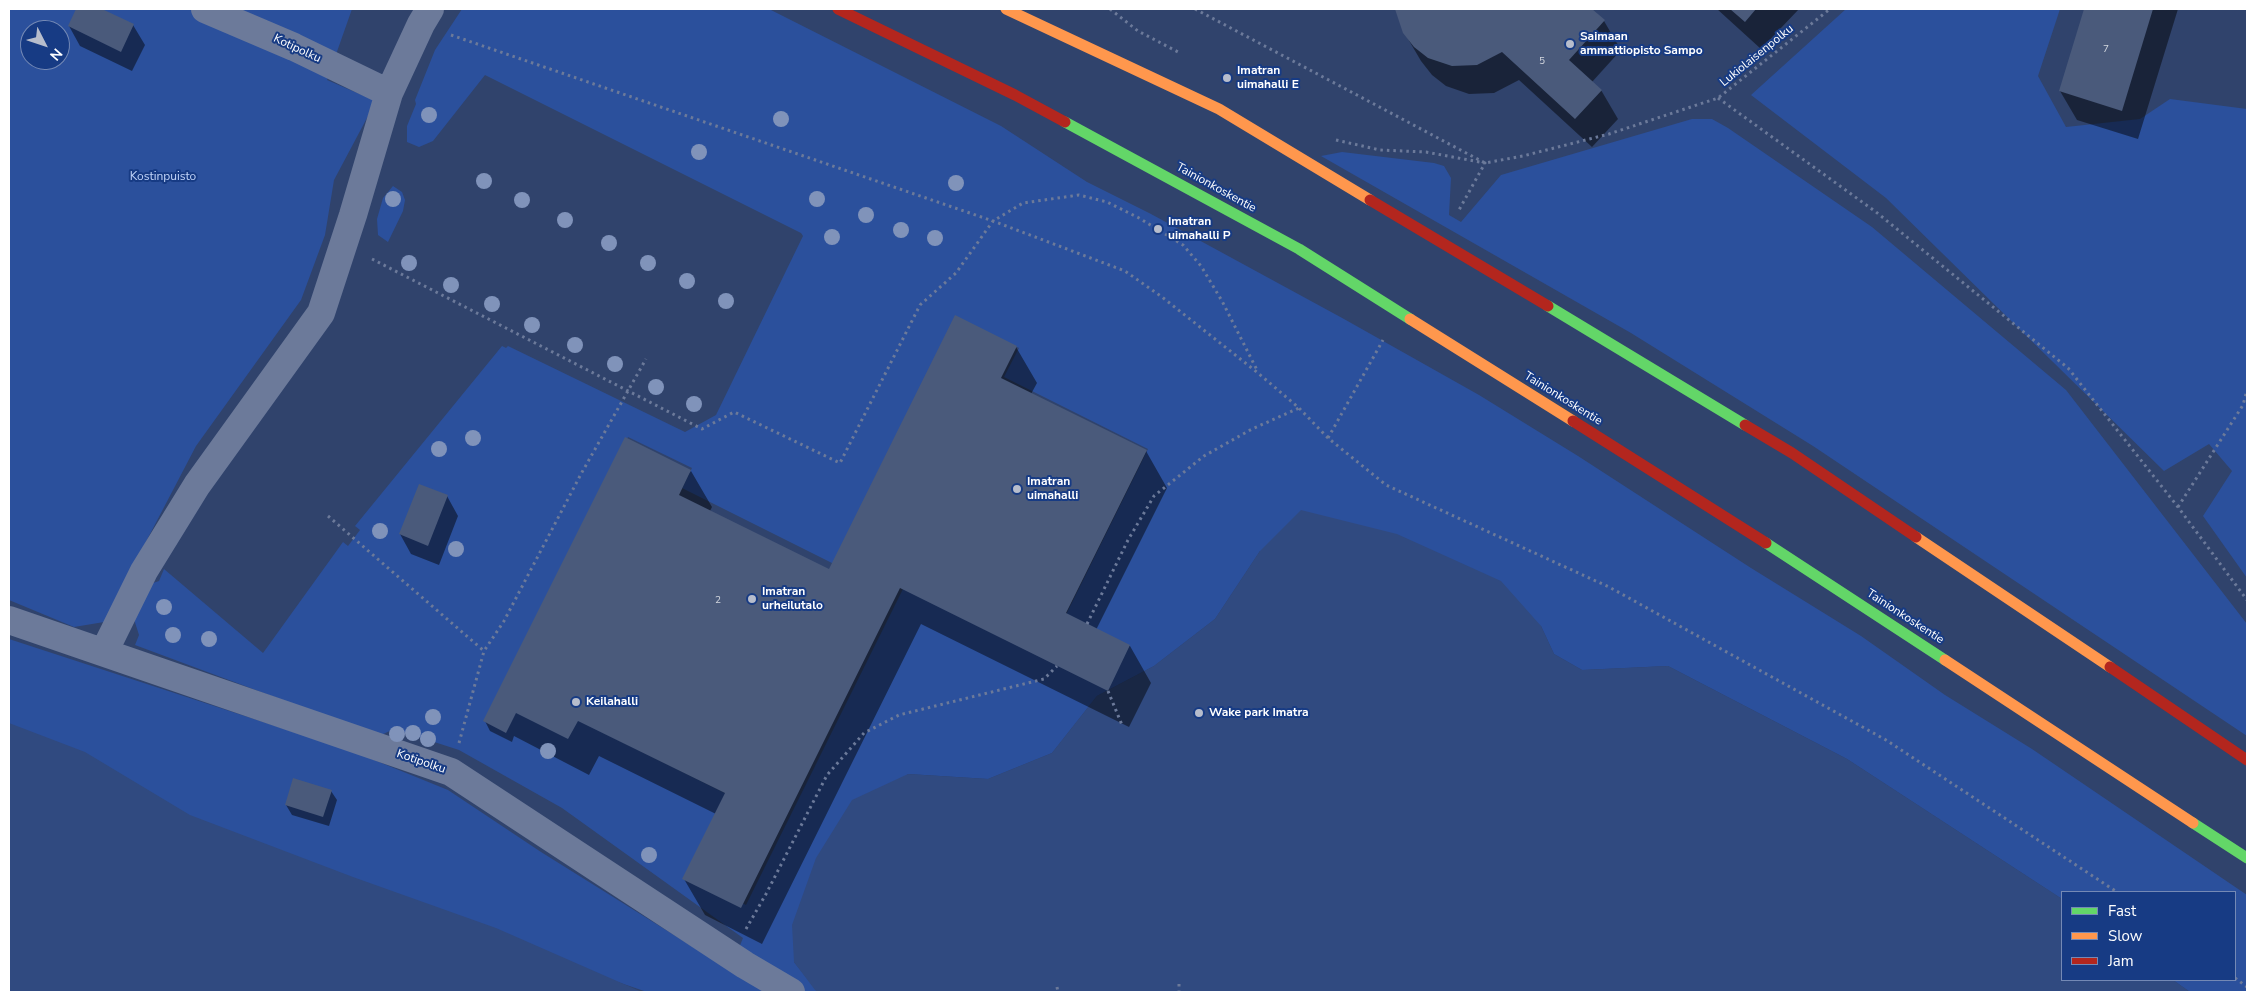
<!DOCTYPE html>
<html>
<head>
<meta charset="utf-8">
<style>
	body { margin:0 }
	#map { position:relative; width:2256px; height:1001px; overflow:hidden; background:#30436c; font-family:"Nunito Sans",sans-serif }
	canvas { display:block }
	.frame { position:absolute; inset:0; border:10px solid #fff; pointer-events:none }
	.legend { position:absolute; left:2061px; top:891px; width:175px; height:90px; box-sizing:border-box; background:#173b84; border:1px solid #7489b5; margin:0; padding:6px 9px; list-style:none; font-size:15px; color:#fff }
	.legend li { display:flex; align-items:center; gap:10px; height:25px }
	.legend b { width:25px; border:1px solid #7489b5 }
	.north { position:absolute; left:20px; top:20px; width:50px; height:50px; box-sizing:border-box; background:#173b84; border:1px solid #7489b5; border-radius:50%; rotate:131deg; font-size:14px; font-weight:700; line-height:20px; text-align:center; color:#fff }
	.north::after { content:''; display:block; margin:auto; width:18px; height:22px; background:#b7bdcc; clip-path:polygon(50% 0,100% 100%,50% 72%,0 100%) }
</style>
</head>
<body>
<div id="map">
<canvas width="2256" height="1001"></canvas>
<div class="frame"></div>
<ul class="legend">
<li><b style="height:6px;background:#63d668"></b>Fast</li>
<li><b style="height:6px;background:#ff974d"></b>Slow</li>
<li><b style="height:6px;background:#b3261e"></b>Jam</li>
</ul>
<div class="north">N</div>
</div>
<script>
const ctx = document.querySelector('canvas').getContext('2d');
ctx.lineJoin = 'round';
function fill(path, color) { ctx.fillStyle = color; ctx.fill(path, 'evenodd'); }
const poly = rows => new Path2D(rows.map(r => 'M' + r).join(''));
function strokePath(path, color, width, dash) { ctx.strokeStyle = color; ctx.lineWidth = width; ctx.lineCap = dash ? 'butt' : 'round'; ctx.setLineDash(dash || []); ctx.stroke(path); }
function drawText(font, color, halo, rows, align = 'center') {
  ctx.font = font + ' "Nunito Sans",sans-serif'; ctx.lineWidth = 4; ctx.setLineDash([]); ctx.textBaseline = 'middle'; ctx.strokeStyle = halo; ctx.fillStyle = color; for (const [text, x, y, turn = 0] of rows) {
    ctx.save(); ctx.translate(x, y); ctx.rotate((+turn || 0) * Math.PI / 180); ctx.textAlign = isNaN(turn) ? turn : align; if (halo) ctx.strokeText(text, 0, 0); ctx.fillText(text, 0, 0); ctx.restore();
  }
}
fill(poly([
	[9,9,352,9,327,80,376,101,334,180,325,235,301,300,196,446,104,622,74,627,9,600],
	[30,30,60,30,60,60,30,60],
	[462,9,769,9,1001,126,1087,182,1151,214,1344,319,1479,395,1578,456,1751,568,1861,636,1945,695,2032,749,2247,895,2247,992,2190,992,2173,980,2235,980,2235,892,2062,892,2062,899,1847,759,1668,666,1582,670,1554,654,1541,626,1260,551,1215,619,1154,666,1097,696,1052,753,988,779,908,774,794,962,818,992,647,992,456,927,266,856,9,731,9,639,352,751,448,790,541,852,730,970,743,938,562,808,459,750,394,729,379,736,135,645,139,635,133,616,147,585,159,581,164,569,263,653,343,542,348,546,360,530,355,526,502,346,506,348,508,346,685,432,716,415,803,236,801,233,485,75,433,141,419,147,407,142,407,126,416,104,415,100,435,50],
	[959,319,1019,348,1004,377,1148,449,1045,657,904,587,746,905,703,883,743,802,505,684,628,437,692,468,682,488,836,565],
	[1846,9,2060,9,2038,76,2066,127,2140,119,2170,99,2247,109,2247,578,2203,516,2232,471,2209,444,2164,471,1886,198,1751,95],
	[1692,119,1712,119,1728,128,1872,227,2066,390,2247,624,2247,736,1813,446,1631,333,1321,156,1342,152,1434,163,1444,166,1451,178,1449,215,1461,222,1501,175],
	[393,186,402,192,405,200,403,211,388,242,378,235,377,219,383,198]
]), '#2b509c');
fill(poly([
	[1301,510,1397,534,1501,581,1541,626,1554,654,1582,670,1668,666,1847,759,2062,899,2062,980,2173,980,2190,992,818,992,815,990,794,962,792,925,816,858,852,800,908,774,988,779,1052,753,1097,696,1154,666,1215,619,1260,551],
	[9,723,85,752,190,815,353,877,496,928,642,992,9,992]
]), '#304a80');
fill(poly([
	[77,9,99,9,133,25,145,45,132,71,80,46,69,26],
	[1396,9,1590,9,1604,21,1621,50,1592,82,1601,90,1618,119,1592,147,1519,80,1494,93,1469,94,1446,86,1432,75,1421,61,1404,32],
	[1717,9,1799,9,1761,49],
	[2086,9,2178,9,2138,139,2077,120,2060,91],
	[1016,347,1037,383,1031,394,1146,451,1167,488,1096,630,1130,646,1151,683,1129,727,921,624,762,944,705,915,684,879,716,814,599,756,589,775,514,736,512,742,490,731,485,721,691,471,712,507,710,511,829,570],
	[447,496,458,516,439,565,411,554,400,534],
	[331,791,337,800,329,826,292,815,286,805]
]), '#0007');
fill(poly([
	[76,9,102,9,134,24,121,52,68,26],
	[1395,9,1592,9,1605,20,1569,60,1602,90,1575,119,1502,52,1477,65,1452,66,1428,58,1414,47,1403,33],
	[1730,9,1756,9,1745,22],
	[2084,9,2153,9,2122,111,2059,91],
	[955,315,1017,346,1001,378,1147,450,1066,613,1130,645,1108,691,900,588,741,908,682,879,725,793,578,721,568,739,516,713,506,733,483,721,625,437,691,470,679,495,829,569],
	[419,484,448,495,428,546,399,534],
	[293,778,332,790,323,817,285,805]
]), '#4a5a7b');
strokePath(poly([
	[1110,9,1138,31,1180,53],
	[1195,9,1485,163,1523,156,1609,134,1718,98,1830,9],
	[451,35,993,221,1125,271,1162,297,1258,373,1299,408,1328,438,1386,485,1609,587,1886,740,2117,892],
	[1718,98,1876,212,2068,368,2178,507,2247,600],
	[1336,140,1380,150,1426,152,1485,163,1459,210],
	[372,259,702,429,734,412,840,463,920,305,956,273,993,221,1023,203,1079,195,1107,202,1139,218,1183,245,1201,266,1222,301,1257,370],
	[1328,438,1383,340],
	[2178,507,2243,405,2247,390],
	[328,516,484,651],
	[1087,624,1128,540,1154,496,1204,456,1252,429,1299,408],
	[1108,691,1122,725],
	[459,743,484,651,504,621,581,474,646,359],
	[746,929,766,894,827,775,864,733,899,715,1044,679,1057,666],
	[2235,978,2247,987],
	[1179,984,1179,992],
	[1057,987,1058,992]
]), '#6c7a9a', 3, [2.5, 4]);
strokePath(poly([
	[205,9,294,47,389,93],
	[9,620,451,772,745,965,791,992],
	[104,652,144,571,197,485,321,313,353,215,389,93,421,24,430,9]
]), '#6c7a9a', 28);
strokePath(poly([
	[1065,122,1299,249,1410,319],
	[1548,306,1745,425],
	[1766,543,1945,660],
	[2193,823,2247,858]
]), '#63d668', 11);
strokePath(poly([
	[1006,9,1219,109,1370,200],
	[1410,319,1573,421],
	[1916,537,2110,667],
	[1945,660,2193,823]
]), '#ff974d', 11);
strokePath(poly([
	[838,9,1015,95,1065,122],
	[1370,200,1548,306],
	[1573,421,1766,543],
	[1745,425,1792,453,1916,537],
	[2110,667,2247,760]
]), '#b3261e', 11);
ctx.fillStyle = '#8093ba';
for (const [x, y] of [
	[429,115],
	[781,119],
	[699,152],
	[484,181],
	[956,183],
	[393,199],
	[817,199],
	[522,200],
	[866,215],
	[565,220],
	[901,230],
	[832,237],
	[935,238],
	[609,243],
	[409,263],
	[648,263],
	[687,281],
	[451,285],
	[726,301],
	[492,304],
	[532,325],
	[575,345],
	[615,364],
	[656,387],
	[694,404],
	[473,438],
	[439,449],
	[380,531],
	[456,549],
	[164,607],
	[173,635],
	[209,639],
	[433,717],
	[413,733],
	[397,734],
	[428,739],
	[548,751],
	[649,855]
]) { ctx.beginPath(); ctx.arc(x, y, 8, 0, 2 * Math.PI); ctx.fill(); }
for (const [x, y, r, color] of [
	[1570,44,5,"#b7bdcc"],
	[1227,78,5,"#b7bdcc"],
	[1158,229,5,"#b7bdcc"],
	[1017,489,5,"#b7bdcc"],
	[752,599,5,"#b7bdcc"],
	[576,702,5,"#b7bdcc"],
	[1199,713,5,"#b7bdcc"]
]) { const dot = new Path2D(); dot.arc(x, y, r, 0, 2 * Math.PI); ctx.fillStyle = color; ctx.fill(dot); strokePath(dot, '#173b84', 2); }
drawText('10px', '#d2d6de', null, [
	["7",2106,50],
	["5",1542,62],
	["2",718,601]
]);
drawText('bold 12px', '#fff', '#173b84', [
	["Saimaan",1580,37],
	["ammattiopisto Sampo",1580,51],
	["Imatran",1237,71],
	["uimahalli E",1237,85],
	["Imatran",1168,222],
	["uimahalli P",1168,236],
	["Imatran",1027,482],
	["uimahalli",1027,496],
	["Imatran",762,592],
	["urheilutalo",762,606],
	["Keilahalli",586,702],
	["Wake park Imatra",1209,713]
], 'left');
drawText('12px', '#fff', '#173b84', [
	["Kotipolku",297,49,25],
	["Lukiolaisenpolku",1757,56,-39],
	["Tainionkoskentie",1216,188,29],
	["Tainionkoskentie",1563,399,32],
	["Tainionkoskentie",1905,617,33],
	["Kotipolku",421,762,19]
]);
drawText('12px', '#c1d4f9', '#173b84', [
	["Kostinpuisto",163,177]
]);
</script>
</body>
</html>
